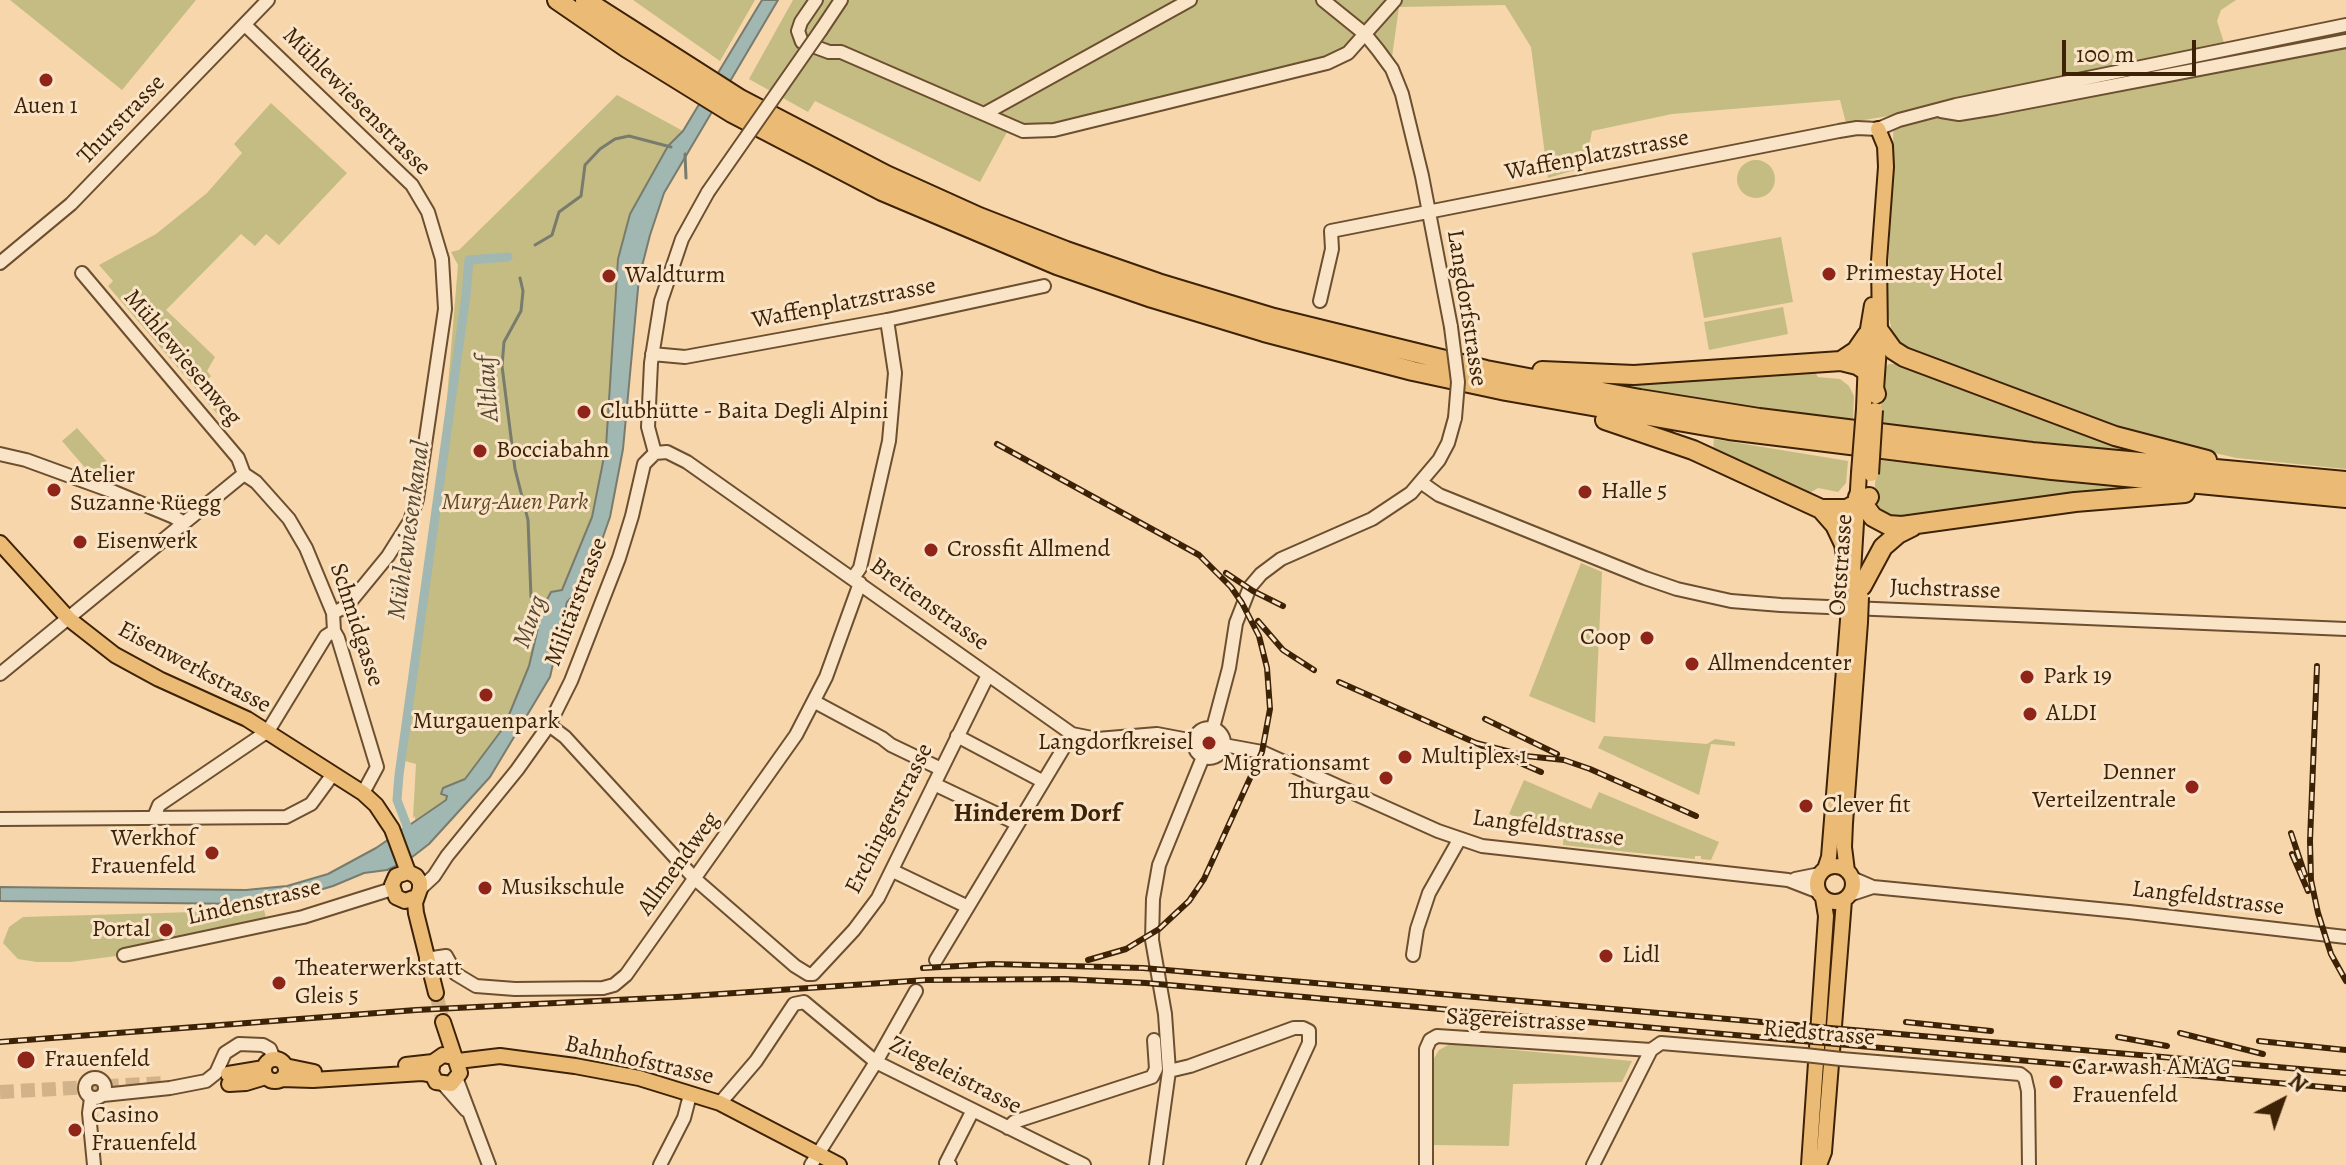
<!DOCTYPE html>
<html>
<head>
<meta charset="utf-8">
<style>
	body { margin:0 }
	#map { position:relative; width:2346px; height:1165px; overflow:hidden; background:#f6d6aa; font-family:Alegreya,serif }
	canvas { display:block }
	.north { position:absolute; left:2242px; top:1061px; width:80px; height:80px; -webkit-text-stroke:6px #f9e4c8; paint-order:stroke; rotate:41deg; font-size:22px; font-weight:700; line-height:32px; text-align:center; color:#3e2206 }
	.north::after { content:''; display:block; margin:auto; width:28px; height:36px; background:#3e2206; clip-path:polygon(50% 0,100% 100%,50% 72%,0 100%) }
	.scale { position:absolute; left:2062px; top:40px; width:134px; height:36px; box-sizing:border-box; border:4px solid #3e2206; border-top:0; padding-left:10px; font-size:24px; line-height:28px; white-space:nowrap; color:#3e2206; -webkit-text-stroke:6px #f9e4c8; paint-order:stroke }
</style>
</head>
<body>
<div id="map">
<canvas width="2346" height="1165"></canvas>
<div class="north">N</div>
<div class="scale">100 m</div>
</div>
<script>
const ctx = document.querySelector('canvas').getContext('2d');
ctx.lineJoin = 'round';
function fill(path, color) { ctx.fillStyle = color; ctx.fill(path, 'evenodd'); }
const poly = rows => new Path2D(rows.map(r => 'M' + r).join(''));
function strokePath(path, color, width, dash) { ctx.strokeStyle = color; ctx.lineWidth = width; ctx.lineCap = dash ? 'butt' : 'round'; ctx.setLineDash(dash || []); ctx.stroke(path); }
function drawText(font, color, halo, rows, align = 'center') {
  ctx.font = font + ' Alegreya,serif'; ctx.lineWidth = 6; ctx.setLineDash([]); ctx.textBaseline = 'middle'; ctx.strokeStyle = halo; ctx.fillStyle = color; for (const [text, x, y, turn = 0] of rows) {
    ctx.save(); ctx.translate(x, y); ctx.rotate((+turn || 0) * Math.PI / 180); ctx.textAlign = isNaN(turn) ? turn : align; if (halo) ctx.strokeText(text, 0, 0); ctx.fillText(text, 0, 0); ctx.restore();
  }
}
fill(poly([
	[10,0,196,0,122,90],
	[633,0,755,0,720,61],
	[793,0,2236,0,2221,10,2217,21,2227,52,2346,30,2346,469,2237,458,2115,431,1905,348,1893,336,1887,308,1894,115,1846,123,1840,100,1672,114,1592,131,1585,167,1548,178,1531,47,1505,5,1399,7,1392,57,1363,23,1345,47,1325,59,1053,125,1024,124,1013,121,980,182,815,101,808,112,749,79],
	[617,95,683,131,622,245,618,259,606,447,591,518,562,590,543,607,529,666,504,727,465,780,444,787,440,795,446,797,445,800,415,820,415,816,413,818,416,764,398,759,437,520,458,265,451,252,459,250],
	[271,103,347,173,279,245,266,234,255,246,241,234,166,310,215,357,207,371,211,376,204,384,206,392,230,419,225,423,108,286,113,281,99,265,156,234,207,193,242,153,234,144],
	'1737 179a19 19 0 1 1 38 0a19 19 0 1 1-38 0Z',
	[1781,237,1793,302,1704,318,1692,253],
	[1783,307,1788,334,1709,350,1704,322],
	[1889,364,1904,364,2155,454,1880,425,1882,370],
	[1812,368,1818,377,1840,379,1849,386,1854,396,1853,422,1675,397,1568,377],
	[77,428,110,465,95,479,62,441],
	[1714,439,1848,461,1846,483,1838,492,1818,488,1806,495,1713,451],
	[1877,460,2077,482,2157,489,1900,521,1873,509],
	[1581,563,1602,572,1595,723,1529,696],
	[1604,736,1707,744,1715,739,1735,742,1735,746,1711,744,1699,795,1598,748],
	[1524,780,1591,809,1599,792,1719,842,1711,860,1701,859,1701,856,1695,856,1695,859,1563,845,1564,822,1518,818,1509,814],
	[264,910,268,925,124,955,70,962,37,962,18,959,3,943,9,927,23,917],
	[1450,1044,1632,1061,1622,1082,1513,1084,1509,1146,1433,1145,1433,1060,1439,1050]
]), '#c4bc83');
const water = poly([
	[762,0,778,0,664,193,650,235,639,278,623,449,610,517,588,580,567,602,550,677,490,777,429,844,407,861,387,870,364,873,333,886,292,898,245,904,0,901,0,887,246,890,287,886,328,874,376,848,446,800,447,796,441,794,443,788,465,779,504,727,529,666,543,607,551,592,562,590,592,517,606,447,618,259,630,214,668,146,683,131,762,0]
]);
fill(water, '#a0b7b2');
strokePath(water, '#797b6d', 2);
strokePath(poly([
	[685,154,686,178],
	[535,245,552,235,559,212,581,196,585,165,600,149,615,139,629,136,671,147],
	[520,278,523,291,521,311,504,342,502,366,515,469,528,520,531,597]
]), '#797b6d', 3);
strokePath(poly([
	[406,838,407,826,397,800,399,775,466,295,469,260,508,257]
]), '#a0b7b2', 9);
strokePath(poly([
	[436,993,443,1022],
	[0,1092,163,1083]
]), '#d1b289', 14, [14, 7]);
const minor = poly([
	[816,0,801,22,798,31,802,42,829,52,841,52,1023,131,1054,130,1327,63,1348,53,1395,0],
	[1323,0,1365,34,1378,50,1392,69,1402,94,1422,176,1451,327],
	[245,25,412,185,428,212,442,259,445,309,417,499,410,521,388,556,347,606,333,613],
	[821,30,841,0],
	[1941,111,1959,114,1996,108,2346,41],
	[984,114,1190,0],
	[0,263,71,204,268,0],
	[82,273,238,458,244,474],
	[1320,301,1332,249,1331,231,1839,131,1857,128,1878,129,1899,120,1956,105,2346,25],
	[652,354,685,357,887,320,1044,286],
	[655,453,667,452,687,462,1072,734,1097,739,1157,734,1194,741],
	[655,453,648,427,651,363,661,301,682,239,708,192],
	[0,454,26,460,114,492,174,517,184,523,244,474,256,482,289,519,306,548,333,613,334,631,338,638,377,767,363,793],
	[1422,483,1439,495,1645,578,1677,589,1731,601,1781,605,2346,629],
	[853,578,860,568,889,441,895,373,887,320],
	[0,674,184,523],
	[815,702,882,738,891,745,941,769],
	[549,725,565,737,695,879,795,966,808,974,813,974,854,930,878,898,988,675],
	'1194 743a15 15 0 1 1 30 0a15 15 0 1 1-30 0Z',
	[1213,728,1229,668,1236,623,1250,587,1261,574,1281,559,1372,519,1411,493,1439,460,1448,443,1455,418],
	[957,736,1042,781],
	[1224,745,1262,752,1438,831,1482,846,1788,880,1819,892],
	[934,784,1016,823],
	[154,817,159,805,268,731,326,636,334,631],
	[0,819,286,817,311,804,333,774],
	[893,871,966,906],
	[1852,878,1873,887,2129,912,2346,937],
	[1795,879,1820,874],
	[420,889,434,876,447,856,517,770,549,725,571,681,619,558,632,516,644,464,655,453],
	[1849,895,1873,887],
	[124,955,303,917,392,889],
	[1413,955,1417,929,1429,893,1459,840],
	[426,959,446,956,456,974,476,986,515,989,603,988,614,985,626,975,796,735,826,677,860,583],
	[936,960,1072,734],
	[1841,1059,2020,1074,2025,1078,2028,1091,2029,1165],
	[1169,1071,1190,1066,1294,1028,1303,1028,1309,1031,1309,1043,1253,1165],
	'85 1088a10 10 0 1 1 20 0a10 10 0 1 1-20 0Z',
	[457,1080,489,1165],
	[444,1085,466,1110],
	[103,1095,170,1088,206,1081,216,1073,225,1053,239,1044,263,1045,270,1049,274,1059],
	[91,1098,89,1113,94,1165],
	[720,1103,756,1061,794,1004,804,1002,876,1062,1084,1165],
	[1008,1128,1014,1122,1152,1077,1156,1069,1154,1040],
	[660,1165,684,1118,690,1095],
	[811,1165,876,1062,916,991],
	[950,1165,946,1163,973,1110],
	[1156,1165,1169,1071,1165,1014,1152,940,1153,899,1159,865,1203,757],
	[1426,1165,1426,1049,1430,1040,1437,1036,1651,1050],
	[1593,1165,1651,1050,1661,1043,1805,1055]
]);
const major = poly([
	[1876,389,1880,332,1879,261,1886,167,1885,146,1878,129],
	[1864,409,1867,335,1872,305],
	[0,543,69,619,115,655,159,679,247,719,363,793,376,805,392,829,408,872],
	[1853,572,1859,473],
	'1817 884a18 18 0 1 1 36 0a18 18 0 1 1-36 0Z',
	[1825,869,1829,857,1848,620],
	[1847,871,1844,847,1845,823,1860,622],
	[416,897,405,901,396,897,392,885,396,876,408,872,416,876,420,882,420,889,415,903,416,913,436,993],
	[443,1022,460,1073,451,1084,436,1082,431,1072,433,1062,443,1055,453,1057],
	'264 1070a11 11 0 1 1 22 0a11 11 0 1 1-22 0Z',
	[458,1061,500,1056,575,1066,639,1078,720,1103,839,1165],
	[406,1065,433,1062],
	[285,1066,314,1072],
	[228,1074,264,1068],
	[281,1079,313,1080,422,1073,432,1075],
	[229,1084,246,1083,266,1077],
	[1809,1165,1826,916,1823,898],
	[1819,1165,1824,1152,1844,900]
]);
const highway = poly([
	[557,0,627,48,732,113,882,191,1057,265,1152,298,1264,332,1413,371,1506,391,1729,430,2052,470,2346,498],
	[585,0,740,99,886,175,979,217,1066,251,1158,283,1274,318,1486,370,1640,399,1759,418,2032,452,2346,481],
	[1880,332,1893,350,1904,357,2115,436,2207,460],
	[1841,361,1856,351,1867,335],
	[1542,371,1634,375,1841,361,1857,365,1868,372,1876,394],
	[1605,420,1693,450,1821,509,1847,509,1869,497],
	[1858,497,1873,517,1888,525,1902,526,2075,502,2185,493],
	[1821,509,1835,525,1844,544,1851,584],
	[1862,586,1883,547,1898,534,1912,527]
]);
strokePath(minor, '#6c4f2f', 16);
strokePath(major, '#3e2206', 18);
strokePath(highway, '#3e2206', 22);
strokePath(minor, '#f9e4c8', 12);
strokePath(major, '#ebbb75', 14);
strokePath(highway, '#ebbb75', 18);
const rail = poly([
	[997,444,1199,555,1231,587,1242,603,1259,636,1267,668,1270,709,1262,752,1204,879,1189,901,1159,929,1126,949,1088,960],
	[1226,573,1253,591,1283,606],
	[1258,621,1283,650,1314,670],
	[2317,666,2310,841,2311,880,2318,913,2331,954,2346,981],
	[1339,682,1485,747],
	[1485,719,1557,754],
	[1476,743,1526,756,1564,760,1590,769,1696,816],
	[1511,759,1541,772],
	[2291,833,2305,875],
	[2292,854,2308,891],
	[923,968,994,964,1143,968,2346,1073],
	[1906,1022,1991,1031],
	[2180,1033,2263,1054],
	[2118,1037,2167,1046],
	[2259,1041,2346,1050],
	[0,1042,416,1010,676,997,926,980,1065,979,1146,983,2346,1089]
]);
strokePath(rail, '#3e2206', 6);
strokePath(rail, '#f9e4c8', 3, [9]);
const minorBridge = poly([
	[708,192,821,30],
	[1451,327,1458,382,1455,418],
	[1805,1055,1841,1059]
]);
const majorBridge = poly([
	[1859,473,1864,409],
	[1871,474,1875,410],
	[1848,620,1850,596],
	[1860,622,1861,597]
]);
strokePath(minorBridge, '#6c4f2f', 16, []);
strokePath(majorBridge, '#3e2206', 18, []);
strokePath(minorBridge, '#f9e4c8', 12);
strokePath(majorBridge, '#ebbb75', 14);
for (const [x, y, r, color] of [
	[46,80,8,"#8f2418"],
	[1829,274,8,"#8f2418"],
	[609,276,8,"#8f2418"],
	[584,412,8,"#8f2418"],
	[480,451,8,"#8f2418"],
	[54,490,8,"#8f2418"],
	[1585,492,8,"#8f2418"],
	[80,542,8,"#8f2418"],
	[931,550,8,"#8f2418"],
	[1647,638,8,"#8f2418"],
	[1692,664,8,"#8f2418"],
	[2027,677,8,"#8f2418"],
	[486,695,8,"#8f2418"],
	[2030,714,8,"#8f2418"],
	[1209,743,8,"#8f2418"],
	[1405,757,8,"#8f2418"],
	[1386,778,8,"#8f2418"],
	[2192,787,8,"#8f2418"],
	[1806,806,8,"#8f2418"],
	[212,853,8,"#8f2418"],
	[485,888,8,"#8f2418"],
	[166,930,8,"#8f2418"],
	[1606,956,8,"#8f2418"],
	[279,983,8,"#8f2418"],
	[26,1060,10,"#8f2418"],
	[2056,1082,8,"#8f2418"],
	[75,1130,8,"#8f2418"]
]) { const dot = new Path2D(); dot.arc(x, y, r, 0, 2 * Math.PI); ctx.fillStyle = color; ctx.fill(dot); strokePath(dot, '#f9e4c8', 3); }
drawText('24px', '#3e2206', '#f9e4c8', [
	["Mühlewiesenstrasse",356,102,45],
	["Thurstrasse",122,120,-46],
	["Waffenplatzstrasse",1597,156,-11],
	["Waffenplatzstrasse",844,304,-11],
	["Langdorfstrasse",1466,308,81],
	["Mühlewiesenweg",182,358,50],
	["Oststrasse",1842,565,-86],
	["Juchstrasse",1945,590,2],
	["Militärstrasse",577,602,-69],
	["Breitenstrasse",929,605,36],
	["Schmidgasse",356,625,72],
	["Eisenwerkstrasse",194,668,28],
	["Erchingerstrasse",890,819,-63],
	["Langfeldstrasse",1548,829,8],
	["Allmendweg",679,864,-54],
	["Langfeldstrasse",2208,899,7],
	["Lindenstrasse",254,903,-13],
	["Sägereistrasse",1516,1021,3],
	["Riedstrasse",1819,1034,5],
	["Bahnhofstrasse",639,1061,13],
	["Ziegeleistrasse",955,1076,27]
]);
drawText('24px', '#3e2206', '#f9e4c8', [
	["Auen 1",46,107,"center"],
	["Primestay Hotel",1845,274],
	["Waldturm",625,276],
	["Clubhütte - Baita Degli Alpini",600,412],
	["Bocciabahn",496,451],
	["Atelier",70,476],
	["Suzanne Rüegg",70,504],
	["Halle 5",1601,492],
	["Eisenwerk",96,542],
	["Crossfit Allmend",947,550],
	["Coop",1631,638,"right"],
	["Allmendcenter",1708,664],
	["Park 19",2043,677],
	["ALDI",2046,714],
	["Murgauenpark",486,722,"center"],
	["Langdorfkreisel",1193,743,"right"],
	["Multiplex 1",1421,757],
	["Migrationsamt",1370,764,"right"],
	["Thurgau",1370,792,"right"],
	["Denner",2176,773,"right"],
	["Verteilzentrale",2176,801,"right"],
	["Clever fit",1822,806],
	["Werkhof",196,839,"right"],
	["Frauenfeld",196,867,"right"],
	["Musikschule",501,888],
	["Portal",150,930,"right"],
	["Lidl",1622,956],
	["Theaterwerkstatt",295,969],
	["Gleis 5",295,997],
	["Frauenfeld",44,1060],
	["Car wash AMAG",2072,1068],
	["Frauenfeld",2072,1096],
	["Casino",91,1116],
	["Frauenfeld",91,1144]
], 'left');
drawText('italic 24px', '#604825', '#f9e4c8', [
	["Murg-Auen Park",515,503]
]);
drawText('italic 26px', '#564731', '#f9e4c8', [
	["Altlauf",489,389,-94],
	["Mühlewiesenkanal",410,530,-82],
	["Murg",531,622,-70]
]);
drawText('bold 26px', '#3e2206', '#f9e4c8', [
	["Hinderem Dorf",1037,815]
]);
</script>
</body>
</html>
